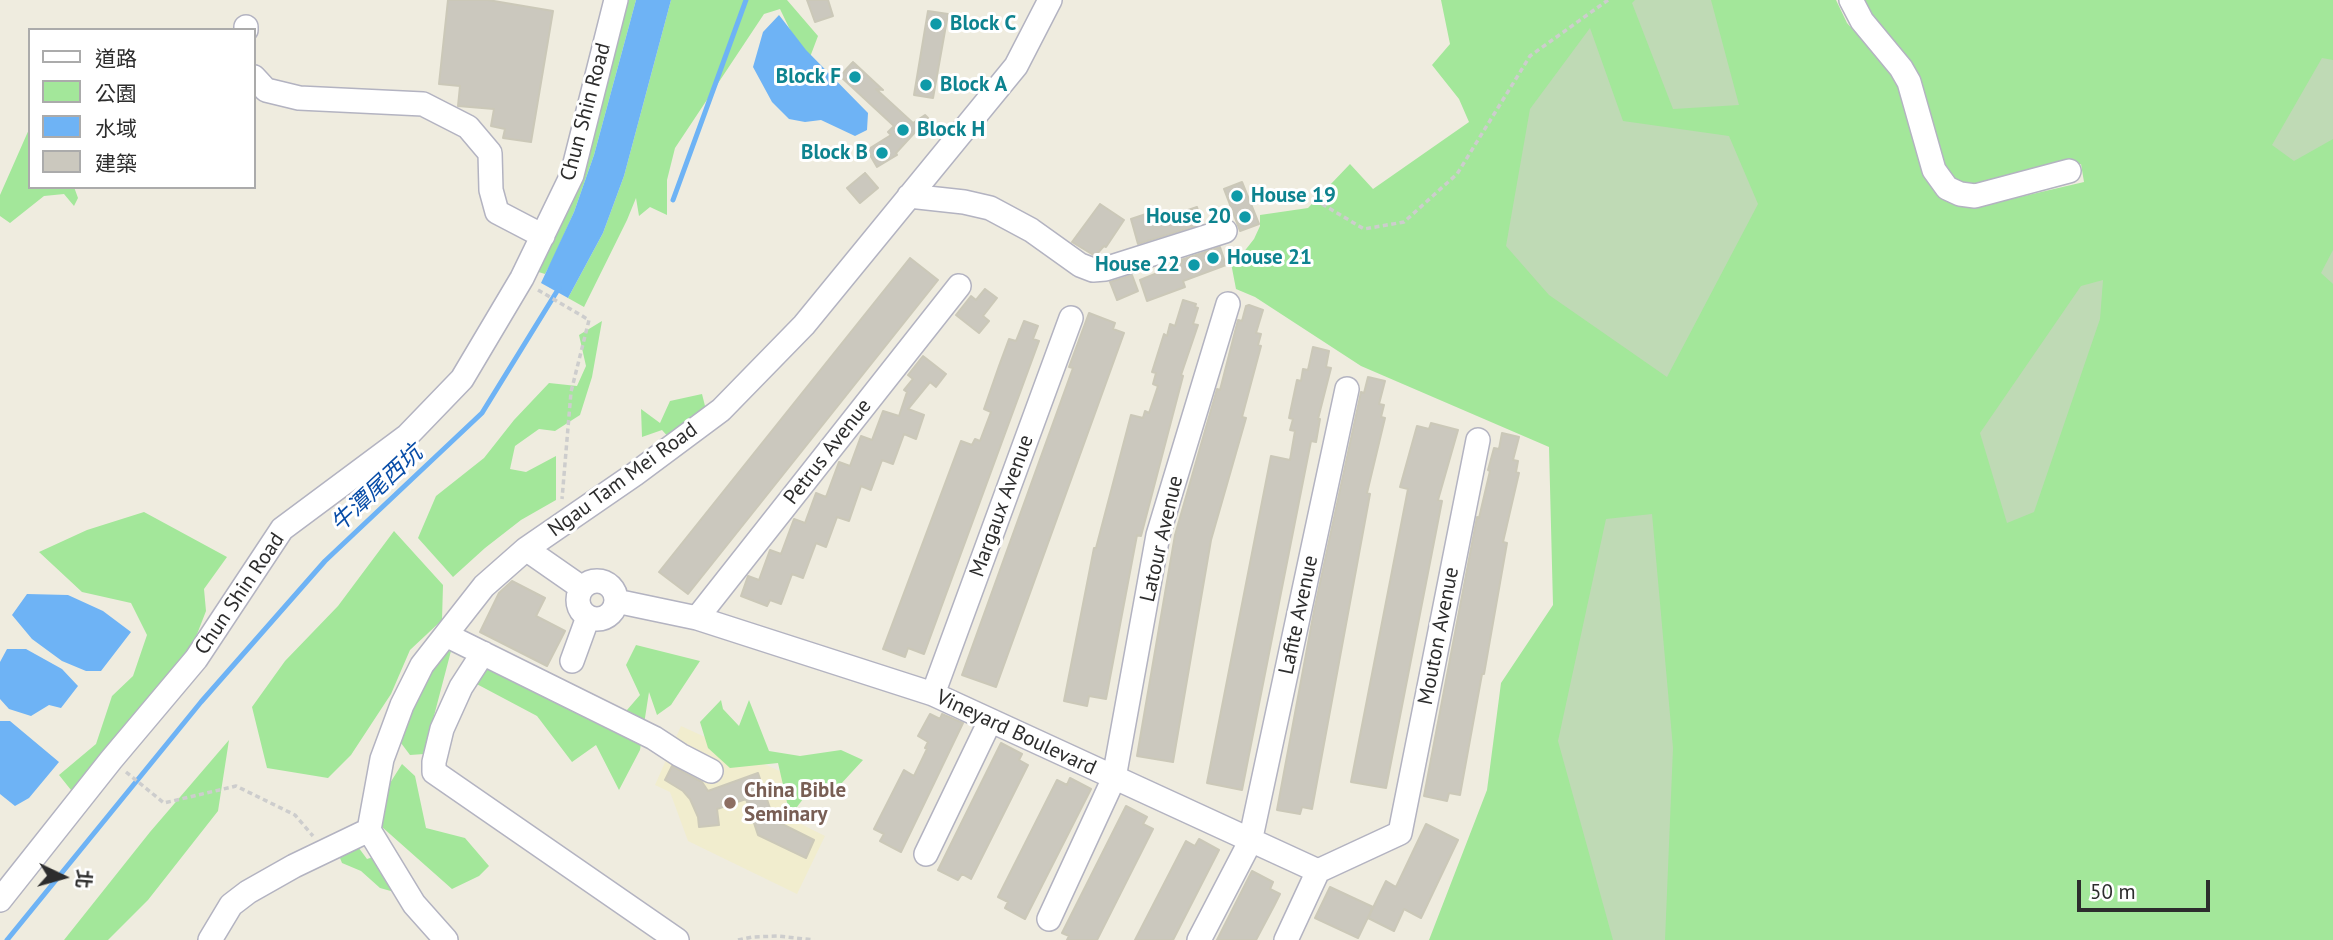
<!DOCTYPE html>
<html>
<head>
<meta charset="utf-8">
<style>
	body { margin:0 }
	#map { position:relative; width:2333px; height:940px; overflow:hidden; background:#efecdf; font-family:"PT Sans","Noto Sans TC",sans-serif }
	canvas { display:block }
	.legend { position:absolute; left:28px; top:28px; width:228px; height:161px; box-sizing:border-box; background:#fff; border:2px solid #ababab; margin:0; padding:9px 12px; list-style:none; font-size:21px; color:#2d2d2d }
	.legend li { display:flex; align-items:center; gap:14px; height:35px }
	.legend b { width:35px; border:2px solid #ababab }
	.north { position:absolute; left:28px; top:842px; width:70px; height:70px; -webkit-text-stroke:5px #fff; paint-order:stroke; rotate:95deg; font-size:19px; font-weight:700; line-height:28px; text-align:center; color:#2d2d2d }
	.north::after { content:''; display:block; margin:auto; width:24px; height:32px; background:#2d2d2d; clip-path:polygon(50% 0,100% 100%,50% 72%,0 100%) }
	.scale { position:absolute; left:2077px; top:880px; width:133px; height:32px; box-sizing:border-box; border:4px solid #2d2d2d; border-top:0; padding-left:9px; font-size:21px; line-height:24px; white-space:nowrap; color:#2d2d2d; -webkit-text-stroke:5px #fff; paint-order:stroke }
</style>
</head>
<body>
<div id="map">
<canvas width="2333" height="940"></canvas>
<ul class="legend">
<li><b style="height:9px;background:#fff"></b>道路</li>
<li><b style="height:19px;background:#a3e79a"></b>公園</li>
<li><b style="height:19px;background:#6eb3f5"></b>水域</li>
<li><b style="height:19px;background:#cbc8be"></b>建築</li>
</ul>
<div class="north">北</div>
<div class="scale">50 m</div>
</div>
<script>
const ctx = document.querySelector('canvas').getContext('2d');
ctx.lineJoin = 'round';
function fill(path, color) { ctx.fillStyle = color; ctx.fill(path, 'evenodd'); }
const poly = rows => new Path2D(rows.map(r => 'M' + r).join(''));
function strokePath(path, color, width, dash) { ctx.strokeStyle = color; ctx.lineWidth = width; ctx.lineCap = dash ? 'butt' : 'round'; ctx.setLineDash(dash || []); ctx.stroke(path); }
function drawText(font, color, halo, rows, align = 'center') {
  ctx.font = font + ' "PT Sans","Noto Sans TC",sans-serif'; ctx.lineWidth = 6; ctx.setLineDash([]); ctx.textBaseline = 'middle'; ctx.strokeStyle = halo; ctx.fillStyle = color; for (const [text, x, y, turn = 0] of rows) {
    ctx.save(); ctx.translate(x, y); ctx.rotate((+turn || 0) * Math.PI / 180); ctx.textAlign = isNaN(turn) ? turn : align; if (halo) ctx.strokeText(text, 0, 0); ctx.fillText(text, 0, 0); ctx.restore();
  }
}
fill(poly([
	[681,726,797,779,781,814,825,836,797,894,688,841,670,792,655,785]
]), '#f1edce');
fill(poly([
	[621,0,636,0,594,155,574,212,552,261,545,274,532,270],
	[671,0,787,0,818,36,807,65,780,9,764,14,675,148,667,180,667,215,650,207,639,216,636,198,627,220,584,307,568,298,603,233,624,176],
	[1441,0,1836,0,1847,23,1902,84,1928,181,1946,197,1960,205,1981,206,2084,182,2081,164,1977,190,1964,188,1951,182,1942,171,1917,80,1912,71,1863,14,1857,0,2333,0,2333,940,1429,940,1487,790,1501,683,1553,605,1549,447,1361,366,1255,297,1236,289,1231,263,1243,253,1254,239,1260,226,1260,215,1308,208,1350,164,1373,189,1469,122,1459,99,1432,65,1450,44],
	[30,127,30,187,74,187,78,198,74,206,64,194,44,196,10,223,0,216,0,195],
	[602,321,592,377,580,415,555,431,539,429,515,446,510,469,526,472,556,456,556,500,521,520,485,548,453,577,418,538,436,496,484,458,514,420,549,383,577,386,586,366,579,335],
	[702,394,706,410,671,440,662,430,642,437,641,409,660,423,670,401],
	[144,512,227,557,204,589,206,611,194,642,107,783,71,790,59,775,96,744,112,696,133,676,147,635,131,603,82,592,39,552,87,530],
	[394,531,443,585,442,620,410,650,391,694,351,755,328,778,267,768,252,707,285,661,338,606],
	[636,645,700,661,671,705,657,715,649,692,640,750,619,790,596,745,572,762,537,716,471,681,504,656,567,706,627,710,640,695,626,665],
	[451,651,424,754,410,755,398,739,438,653],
	[721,700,723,709,739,726,749,700,769,751,800,756,841,750,863,760,840,785,812,787,794,811,789,811,778,763,730,768,708,748,700,722],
	[229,740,218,811,148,900,108,940,64,940,150,832],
	[402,764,415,776,426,828,465,838,489,866,479,876,452,889,382,827,380,799],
	[347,832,367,859,395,850,405,895,380,888,361,871,342,863,332,838]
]), '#a3e79a');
fill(poly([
	[1635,0,1711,0,1739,105,1673,109,1632,3],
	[1590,28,1623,121,1729,136,1758,204,1667,377,1549,295,1506,246,1530,109],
	[2322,58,2333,60,2333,139,2294,161,2272,145],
	[2333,250,2333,284,2321,273],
	[2103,280,2100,319,2034,512,2007,523,1980,433,2081,286],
	[1652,514,1673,748,1665,940,1613,940,1558,741,1606,519]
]), '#bfdab5');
fill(poly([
	[636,0,671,0,624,176,603,233,568,298,541,283,574,212,594,155],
	[779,15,806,50,868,113,867,130,855,136,821,120,805,122,789,119,772,102,753,67,763,32],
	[27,594,68,595,103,611,131,632,101,671,86,671,62,661,32,639,12,615],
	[7,649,26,649,62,669,78,686,61,708,49,705,31,716,9,709,0,699,0,662],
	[0,721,10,721,59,762,29,798,15,806,0,794]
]), '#6eb3f5');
strokePath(poly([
	[673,200,746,0],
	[7,940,201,702,325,561,482,413,559,288]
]), '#6eb3f5', 5);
const building = poly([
	[448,0,488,0,553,11,531,142,503,138,505,129,491,126,494,109,458,106,460,86,439,84,448,0],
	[807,0,828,0,833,16,815,22,807,0],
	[928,11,948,14,933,98,914,95,928,11],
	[853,62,883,90,876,89,913,123,925,115,928,118,896,153,897,155,877,167,867,150,891,135,888,132,894,126,840,76,853,62],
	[865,173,878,188,860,203,847,188,865,173],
	[1242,182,1259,224,1240,231,1224,189,1242,182],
	[1100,204,1124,220,1106,247,1104,246,1095,256,1072,242,1100,204],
	[1197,207,1202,224,1138,244,1131,219,1146,214,1149,223,1197,207],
	[1220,247,1226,265,1183,281,1185,287,1147,301,1140,280,1182,263,1181,260,1220,247],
	[910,258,938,280,688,594,659,572,910,258],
	[1132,275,1138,291,1117,300,1110,282,1132,275],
	[985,289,997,298,983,316,989,321,979,333,956,315,971,296,976,300,985,289],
	[1183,300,1196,304,1195,307,1198,308,1193,324,1198,325,1181,375,1183,376,1141,536,1137,535,1106,699,1089,696,1087,706,1064,701,1094,548,1096,548,1131,415,1143,418,1145,411,1149,413,1158,386,1153,384,1156,373,1152,372,1164,334,1167,336,1170,324,1175,326,1183,300],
	[1249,305,1263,310,1256,333,1261,334,1258,345,1261,346,1242,417,1246,418,1211,540,1173,762,1137,756,1175,535,1217,389,1220,390,1238,320,1242,321,1246,306,1249,305],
	[1089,313,1115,323,1113,329,1124,333,996,687,962,675,1073,368,1069,367,1089,313],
	[1024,321,1038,326,1033,339,1039,341,924,654,908,648,905,657,883,649,961,441,972,445,975,439,980,441,991,412,984,409,999,366,1009,339,1016,341,1024,321],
	[1313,347,1329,351,1326,367,1331,368,1318,419,1320,419,1316,442,1311,441,1242,790,1207,783,1271,456,1290,460,1295,431,1290,430,1293,419,1289,418,1297,380,1301,381,1303,369,1308,370,1313,347],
	[923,356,946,374,936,387,930,382,908,409,924,415,916,439,904,434,893,464,882,460,871,490,861,486,849,521,837,517,826,547,816,543,803,578,792,574,781,604,770,600,767,606,741,596,748,576,759,580,770,550,781,554,794,519,805,523,816,493,826,497,839,462,850,466,861,436,872,440,883,411,899,416,907,392,904,390,913,379,908,375,923,356],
	[1368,377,1385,381,1379,404,1384,405,1381,417,1385,418,1367,493,1370,494,1312,809,1302,807,1300,814,1277,810,1314,611,1361,392,1364,393,1368,377],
	[1431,423,1458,430,1438,500,1442,501,1386,788,1351,782,1408,489,1400,487,1417,426,1429,429,1431,423],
	[1502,433,1519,437,1513,460,1518,461,1516,472,1519,473,1503,542,1507,543,1484,674,1482,674,1460,795,1449,793,1447,801,1424,796,1477,517,1479,518,1490,471,1488,470,1494,448,1499,449,1502,433],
	[512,581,545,598,536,616,565,631,547,666,480,632,499,593,512,581],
	[930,714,940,719,942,714,963,723,901,852,880,841,884,834,874,829,904,770,914,776,927,749,925,748,928,742,918,736,930,714],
	[1001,743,1022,754,1019,760,1028,765,971,879,962,874,958,880,938,870,1001,743],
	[672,766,702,782,708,791,758,773,774,820,814,840,806,858,758,835,746,799,717,809,719,825,699,827,698,817,690,799,683,791,665,780,672,766],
	[1070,778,1091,789,1025,919,1005,908,1008,902,998,897,1057,780,1067,785,1070,778],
	[1126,806,1147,817,1143,824,1153,829,1097,940,1067,940,1069,936,1062,933,1126,806],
	[1426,824,1458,840,1421,918,1404,909,1394,931,1368,918,1386,881,1396,887,1426,824],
	[1199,839,1219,850,1173,940,1135,940,1186,841,1195,846,1199,839],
	[1252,871,1273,882,1270,889,1280,894,1274,906,1256,940,1217,940,1252,871],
	[1330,887,1373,907,1358,938,1315,918,1330,887]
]);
fill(building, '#cbc8be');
strokePath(building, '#cbc8b8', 2);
const minor = poly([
	[1851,0,1862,21,1901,68,1909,82,1934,170,1947,188,1960,194,1975,196,2069,171],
	[246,27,246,30],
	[254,77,266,90,299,98,423,104,468,127,490,153,491,190,497,212,543,236],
	[909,196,964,202,990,208,1031,230,1080,265,1093,270,1105,269,1225,231],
	[526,549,582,588],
	'578 600a19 19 0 1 1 38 0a19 19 0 1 1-38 0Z',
	[616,601,697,618,933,694,1318,871,1400,833,1478,440],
	[697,618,959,286],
	[446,635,654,738,680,755,711,771],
	[483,653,461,687,442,729,434,762,434,772,677,940],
	[572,661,588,617],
	[933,694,1071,318],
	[369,830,382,759,402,705,422,665,484,586,526,549,635,474,721,410,804,325,1016,66,1050,0],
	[369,830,414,904,446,940],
	[926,854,990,721],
	[0,900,111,760,196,659,282,529,407,436,462,379,522,278,572,175,616,0],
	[1049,919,1114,778,1158,535,1228,304],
	[210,940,231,905,248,892,294,866,369,830],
	[1199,940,1250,842,1347,389],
	[1286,940,1318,871]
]);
strokePath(minor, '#b3b3c1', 26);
strokePath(poly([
	[1322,204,1364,229,1404,222,1457,174,1530,56,1608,0],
	[538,290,589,320,571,392,562,499],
	[126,772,164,803,236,786,295,815,313,836],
	[738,940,752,937,778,936,814,940]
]), '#cdcdcd', 3.5, [5, 3.5]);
strokePath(minor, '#fff', 23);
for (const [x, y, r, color] of [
	[936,24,7,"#0f9aa8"],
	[855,77,7,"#0f9aa8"],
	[926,85,7,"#0f9aa8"],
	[903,130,7,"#0f9aa8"],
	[882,153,7,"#0f9aa8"],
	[1237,196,7,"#0f9aa8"],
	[1245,217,7,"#0f9aa8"],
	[1213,258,7,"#0f9aa8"],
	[1194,265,7,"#0f9aa8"],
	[730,803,7,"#8d6e63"]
]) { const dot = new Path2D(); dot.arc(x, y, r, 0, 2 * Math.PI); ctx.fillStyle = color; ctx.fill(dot); strokePath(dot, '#fff', 2.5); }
drawText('bold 21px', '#0d838f', '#fff', [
	["Block C",950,24],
	["Block F",841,77,"right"],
	["Block A",940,85],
	["Block H",917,130],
	["Block B",868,153,"right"],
	["House 19",1251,196],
	["House 20",1231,217,"right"],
	["House 21",1227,258],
	["House 22",1180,265,"right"]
], 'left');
drawText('21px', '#2d2d2d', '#fff', [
	["Chun Shin Road",586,112,-75],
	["Petrus Avenue",828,452,-52],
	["Ngau Tam Mei Road",623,480,-36],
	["Margaux Avenue",1002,506,-70],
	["Latour Avenue",1162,539,-77],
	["Chun Shin Road",240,594,-56],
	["Lafite Avenue",1299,615,-78],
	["Mouton Avenue",1439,636,-79],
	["Vineyard Boulevard",1016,733,25]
]);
drawText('bold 21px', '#785e54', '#fff', [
	["China Bible",744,791],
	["Seminary",744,815]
], 'left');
drawText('italic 23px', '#074ca7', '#fff', [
	["牛潭尾西坑",377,489,-43]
]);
</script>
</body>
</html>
